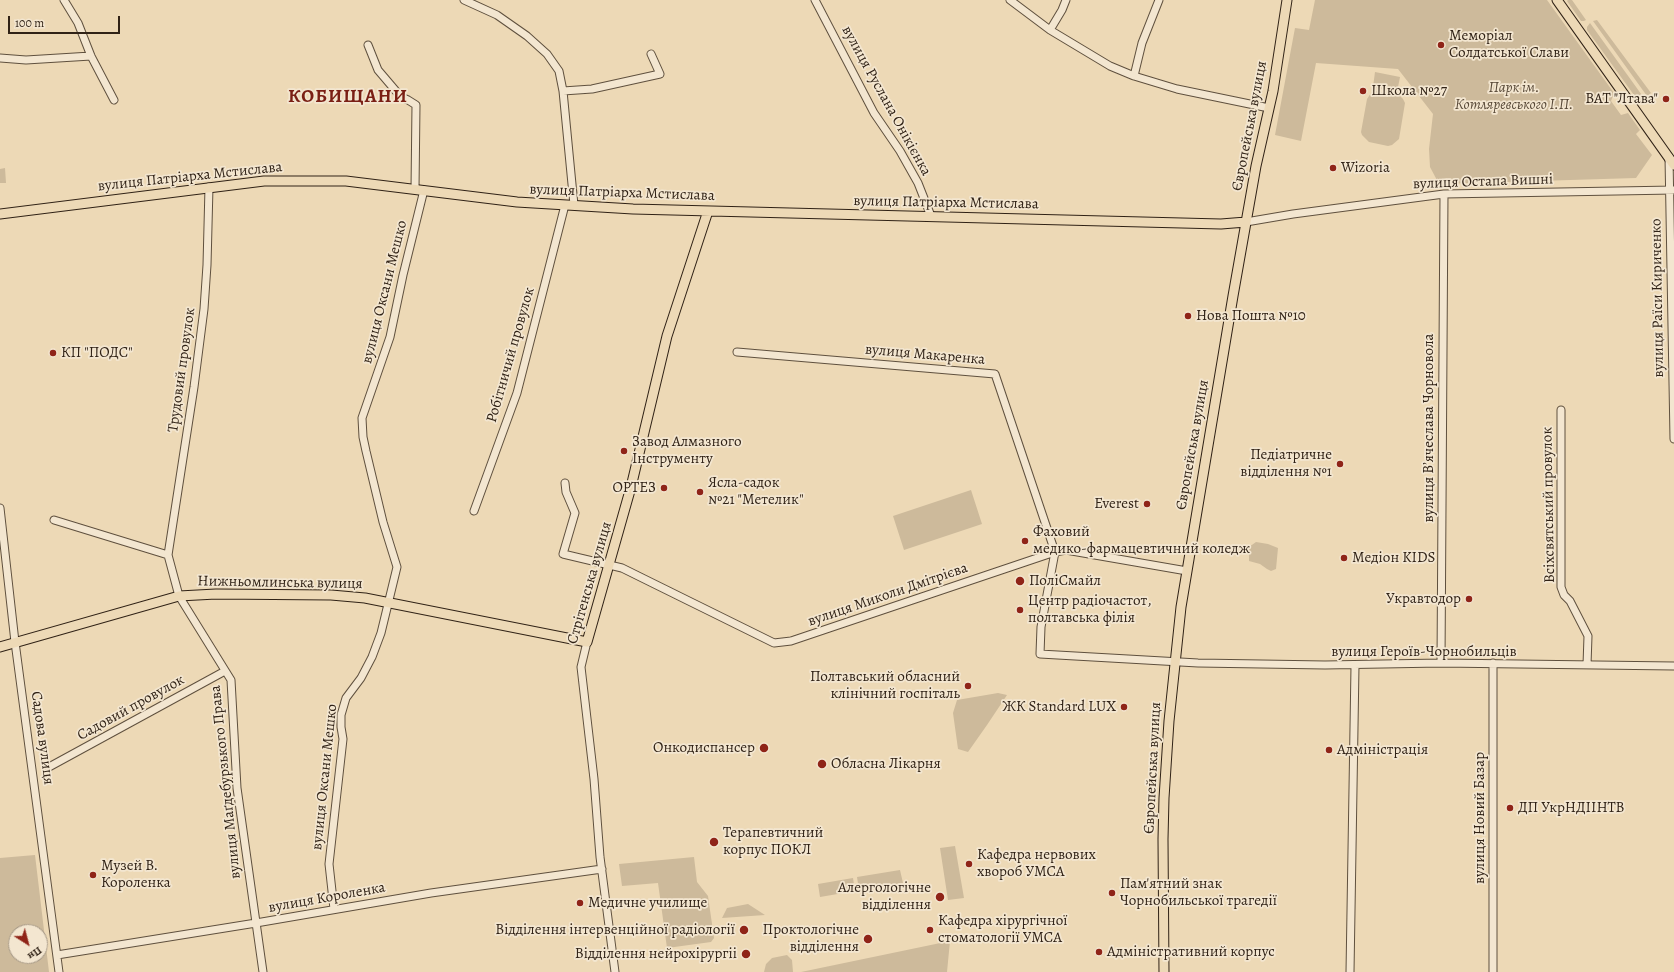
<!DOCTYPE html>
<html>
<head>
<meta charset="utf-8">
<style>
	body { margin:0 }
	#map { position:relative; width:1674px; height:972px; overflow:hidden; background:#edd9b6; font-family:Alegreya,serif }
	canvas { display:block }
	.north { position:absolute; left:8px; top:924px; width:40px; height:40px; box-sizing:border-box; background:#f3e6d0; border:1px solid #a59886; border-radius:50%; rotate:144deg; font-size:11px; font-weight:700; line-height:16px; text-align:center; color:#302216 }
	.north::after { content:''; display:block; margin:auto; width:14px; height:18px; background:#8f2418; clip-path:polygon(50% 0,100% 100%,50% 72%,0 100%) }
	.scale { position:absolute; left:8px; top:16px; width:112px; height:18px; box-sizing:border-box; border:2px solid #302216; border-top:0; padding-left:5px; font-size:12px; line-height:14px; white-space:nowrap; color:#302216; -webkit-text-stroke:3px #f3e6d0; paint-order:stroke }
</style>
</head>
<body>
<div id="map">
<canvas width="1674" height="972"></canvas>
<div class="north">Пн</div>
<div class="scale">100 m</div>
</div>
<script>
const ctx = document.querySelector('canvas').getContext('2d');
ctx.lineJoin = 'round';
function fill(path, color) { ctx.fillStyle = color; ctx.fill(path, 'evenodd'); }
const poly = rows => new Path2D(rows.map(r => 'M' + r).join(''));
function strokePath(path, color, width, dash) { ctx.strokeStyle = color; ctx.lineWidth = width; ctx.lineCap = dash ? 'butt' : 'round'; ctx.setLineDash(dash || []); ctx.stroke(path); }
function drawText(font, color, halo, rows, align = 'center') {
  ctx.font = font + ' Alegreya,serif'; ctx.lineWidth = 3.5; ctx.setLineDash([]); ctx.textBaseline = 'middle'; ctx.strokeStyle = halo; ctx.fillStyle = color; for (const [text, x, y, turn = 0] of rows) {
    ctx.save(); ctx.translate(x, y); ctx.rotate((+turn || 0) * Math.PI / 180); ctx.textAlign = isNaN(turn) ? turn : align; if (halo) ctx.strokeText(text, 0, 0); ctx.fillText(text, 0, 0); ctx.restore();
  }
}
fill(poly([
	[1315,0,1547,0,1614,93,1611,101,1621,115,1628,113,1640,130,1636,134,1652,155,1636,178,1439,184,1430,167,1429,149,1433,114,1398,69,1316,63,1301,141,1275,135,1295,28,1309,30],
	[1568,0,1572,0,1586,20,1584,21,1581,21,1567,1],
	[1597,20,1651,93,1647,96,1593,21],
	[1590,23,1644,98,1639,102,1587,30,1587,27],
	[1375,72,1400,77,1397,92,1373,87],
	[1375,91,1399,95,1403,99,1405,103,1399,139,1392,145,1388,146,1369,142,1362,135,1361,132,1367,99,1371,93],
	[5,168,6,183,0,183,0,169],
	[971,490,982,524,904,550,893,516],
	[1256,542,1268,544,1278,548,1276,569,1271,571,1267,569,1260,564,1249,561,1249,547],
	[998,693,1007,695,987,725,968,752,958,749,953,713,957,700],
	[955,846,964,898,948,900,940,848],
	[35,855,49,972,0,972,0,858],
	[16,932,40,932,40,956,16,956],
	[694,857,697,882,708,896,714,938,711,942,667,948,658,883,622,886,619,864],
	[900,870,903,883,859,890,857,877],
	[853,878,855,891,820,897,818,884],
	[748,904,765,915,722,918,727,908],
	[950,941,947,972,801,972],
	[787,955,792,960,793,972,764,972,766,964,772,958]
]), '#cdba9b');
const minor = poly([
	[64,0,78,23,91,56,114,100],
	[464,0,497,15,527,36,547,54,559,71,563,91,574,205],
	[815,0,874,113,900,151,918,183,931,216],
	[1010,0,1050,30,1110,66,1134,76,1177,89,1269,108],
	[1050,30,1062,10,1066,0],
	[368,45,378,70,401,97,408,100,416,105,415,189],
	[0,58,26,60,91,56],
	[1134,76,1142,43,1159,0],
	[563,91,592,89,660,74,651,54],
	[1669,157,1674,439],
	[209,187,207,265,204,309,194,387,168,555,179,596,231,680,237,788,263,972],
	[1246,222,1293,214,1444,194,1674,190],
	[737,352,995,374,1055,552,1041,627,1040,654,1198,663,1325,665,1441,663,1674,666],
	[1561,410,1561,587,1564,595,1570,601,1588,636,1587,665],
	[565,483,566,492,575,513,563,554,622,568,774,643,791,641,1055,552,1066,550,1187,571],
	[0,508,15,642,59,972],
	[474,511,517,393,565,205],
	[54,520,168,555],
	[587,642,581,667,594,779,600,857,615,972],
	[1441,663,1444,194],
	[49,767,225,671],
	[334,909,329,864,343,739,341,727,341,715,346,698,361,678,372,657,381,633,397,567,383,522,366,451,363,437,362,418,390,337,403,275,424,190],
	[57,955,256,923,431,893,602,869],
	[1350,972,1355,666],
	[1493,972,1493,663]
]);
const major = poly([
	[1557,0,1674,165],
	[0,214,264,181,346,181,517,202,633,209,1221,224,1246,222],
	[0,647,179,596,216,594,331,595,365,598,587,642,631,487,667,336,708,211],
	[1164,972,1163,839,1164,798,1169,721,1181,607,1233,296,1256,166,1273,91,1287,0]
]);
strokePath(minor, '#5f503e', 9);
strokePath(major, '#302216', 11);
strokePath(minor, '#f3e6d0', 7);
strokePath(major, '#edd9b6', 9);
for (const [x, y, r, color] of [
	[1441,45,4,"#8f2418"],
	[1363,91,4,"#8f2418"],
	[1666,99,4,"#8f2418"],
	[1333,168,4,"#8f2418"],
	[1188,316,4,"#8f2418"],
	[53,353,4,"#8f2418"],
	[624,451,4,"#8f2418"],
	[1340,464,4,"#8f2418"],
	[664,488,4,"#8f2418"],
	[700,492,4,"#8f2418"],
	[1147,504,4,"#8f2418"],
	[1025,541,4,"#8f2418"],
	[1344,558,4,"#8f2418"],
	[1020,581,5,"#8f2418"],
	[1469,599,4,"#8f2418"],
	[1020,610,4,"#8f2418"],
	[968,686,4,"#8f2418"],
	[1124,707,4,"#8f2418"],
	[764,748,5,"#8f2418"],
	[1329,750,4,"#8f2418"],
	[822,764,5,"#8f2418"],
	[1510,808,4,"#8f2418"],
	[714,842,5,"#8f2418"],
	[969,864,4,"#8f2418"],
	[93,875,4,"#8f2418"],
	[1112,893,4,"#8f2418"],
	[940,897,5,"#8f2418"],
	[580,903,4,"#8f2418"],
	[744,930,5,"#8f2418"],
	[930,930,4,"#8f2418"],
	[868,939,5,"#8f2418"],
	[1099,952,4,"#8f2418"],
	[746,954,5,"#8f2418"]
]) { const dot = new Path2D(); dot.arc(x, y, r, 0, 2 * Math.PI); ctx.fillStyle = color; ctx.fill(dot); strokePath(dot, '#f3e6d0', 1.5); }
drawText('15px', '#302216', '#f3e6d0', [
	["Меморіал",1449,36],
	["Солдатської Слави",1449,53],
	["Школа №27",1371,91],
	["ВАТ \"Лтава\"",1658,99,"right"],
	["Wizoria",1341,168],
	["Нова Пошта №10",1196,316],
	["КП \"ПОДС\"",61,353],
	["Завод Алмазного",632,442],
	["Інструменту",632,459],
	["Педіатричне",1332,455,"right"],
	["відділення №1",1332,472,"right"],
	["Ясла-садок",708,483],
	["№21 \"Метелик\"",708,500],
	["ОРТЕЗ",656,488,"right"],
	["Everest",1139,504,"right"],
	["Фаховий",1033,532],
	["медико-фармацевтичний коледж",1033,549],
	["Медіон KIDS",1352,558],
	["ПоліСмайл",1029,581],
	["Укравтодор",1461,599,"right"],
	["Центр радіочастот,",1028,601],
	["полтавська філія",1028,618],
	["Полтавський обласний",960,677,"right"],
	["клінічний госпіталь",960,694,"right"],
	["ЖК Standard LUX",1116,707,"right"],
	["Онкодиспансер",755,748,"right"],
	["Адміністрація",1337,750],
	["Обласна Лікарня",831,764],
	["ДП УкрНДІІНТВ",1518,808],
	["Терапевтичний",723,833],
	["корпус ПОКЛ",723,850],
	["Кафедра нервових",977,855],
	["хвороб УМСА",977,872],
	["Музей В.",101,866],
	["Короленка",101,883],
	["Пам'ятний знак",1120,884],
	["Чорнобильської трагедії",1120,901],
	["Алергологічне",931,888,"right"],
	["відділення",931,905,"right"],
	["Медичне училище",588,903],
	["Кафедра хірургічної",938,921],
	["стоматології УМСА",938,938],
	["Відділення інтервенційної радіології",735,930,"right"],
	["Проктологічне",859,930,"right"],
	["відділення",859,947,"right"],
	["Адміністративний корпус",1107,952],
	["Відділення нейрохірургіі",737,954,"right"]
], 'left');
drawText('italic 15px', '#574837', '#f3e6d0', [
	["Парк ім.",1514,88],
	["Котляревського І.П.",1514,105]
]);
drawText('15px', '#302216', '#f3e6d0', [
	["вулиця Руслана Онікієнка",886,101,61],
	["Європейська вулиця",1250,126,-79],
	["вулиця Патріарха Мстислава",190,177,-6],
	["вулиця Остапа Вишні",1483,182,-2],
	["вулиця Патріарха Мстислава",622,193,2],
	["вулиця Патріарха Мстислава",946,203,1],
	["вулиця Оксани Мешко",385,292,-76],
	["вулиця Раїси Кириченко",1658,298,-91],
	["Робітничий провулок",511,355,-74],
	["вулиця Макаренка",925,355,5],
	["Трудовий провулок",182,370,-82],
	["вулиця Вʼячеслава Чорновола",1429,428,-90],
	["Європейська вулиця",1193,445,-80],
	["Всіхсвятський провулок",1549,505,-91],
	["Нижньомлинська вулиця",280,583,1],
	["Стрітенська вулиця",590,583,-74],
	["вулиця Миколи Дмітрієва",888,595,-19],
	["вулиця Героїв-Чорнобильців",1424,652],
	["Садовий провулок",131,708,-29],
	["Садова вулиця",42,738,82],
	["Європейська вулиця",1153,768,-87],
	["вулиця Оксани Мешко",325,777,-84],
	["вулиця Маґдебурзького Права",226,782,-96],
	["вулиця Новий Базар",1480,818,-90],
	["вулиця Короленка",327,898,-10]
]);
ctx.letterSpacing = '1px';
drawText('bold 19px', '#7a1f14', '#f3e6d0', [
	["КОБИЩАНИ",348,97]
]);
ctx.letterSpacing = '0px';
</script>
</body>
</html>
